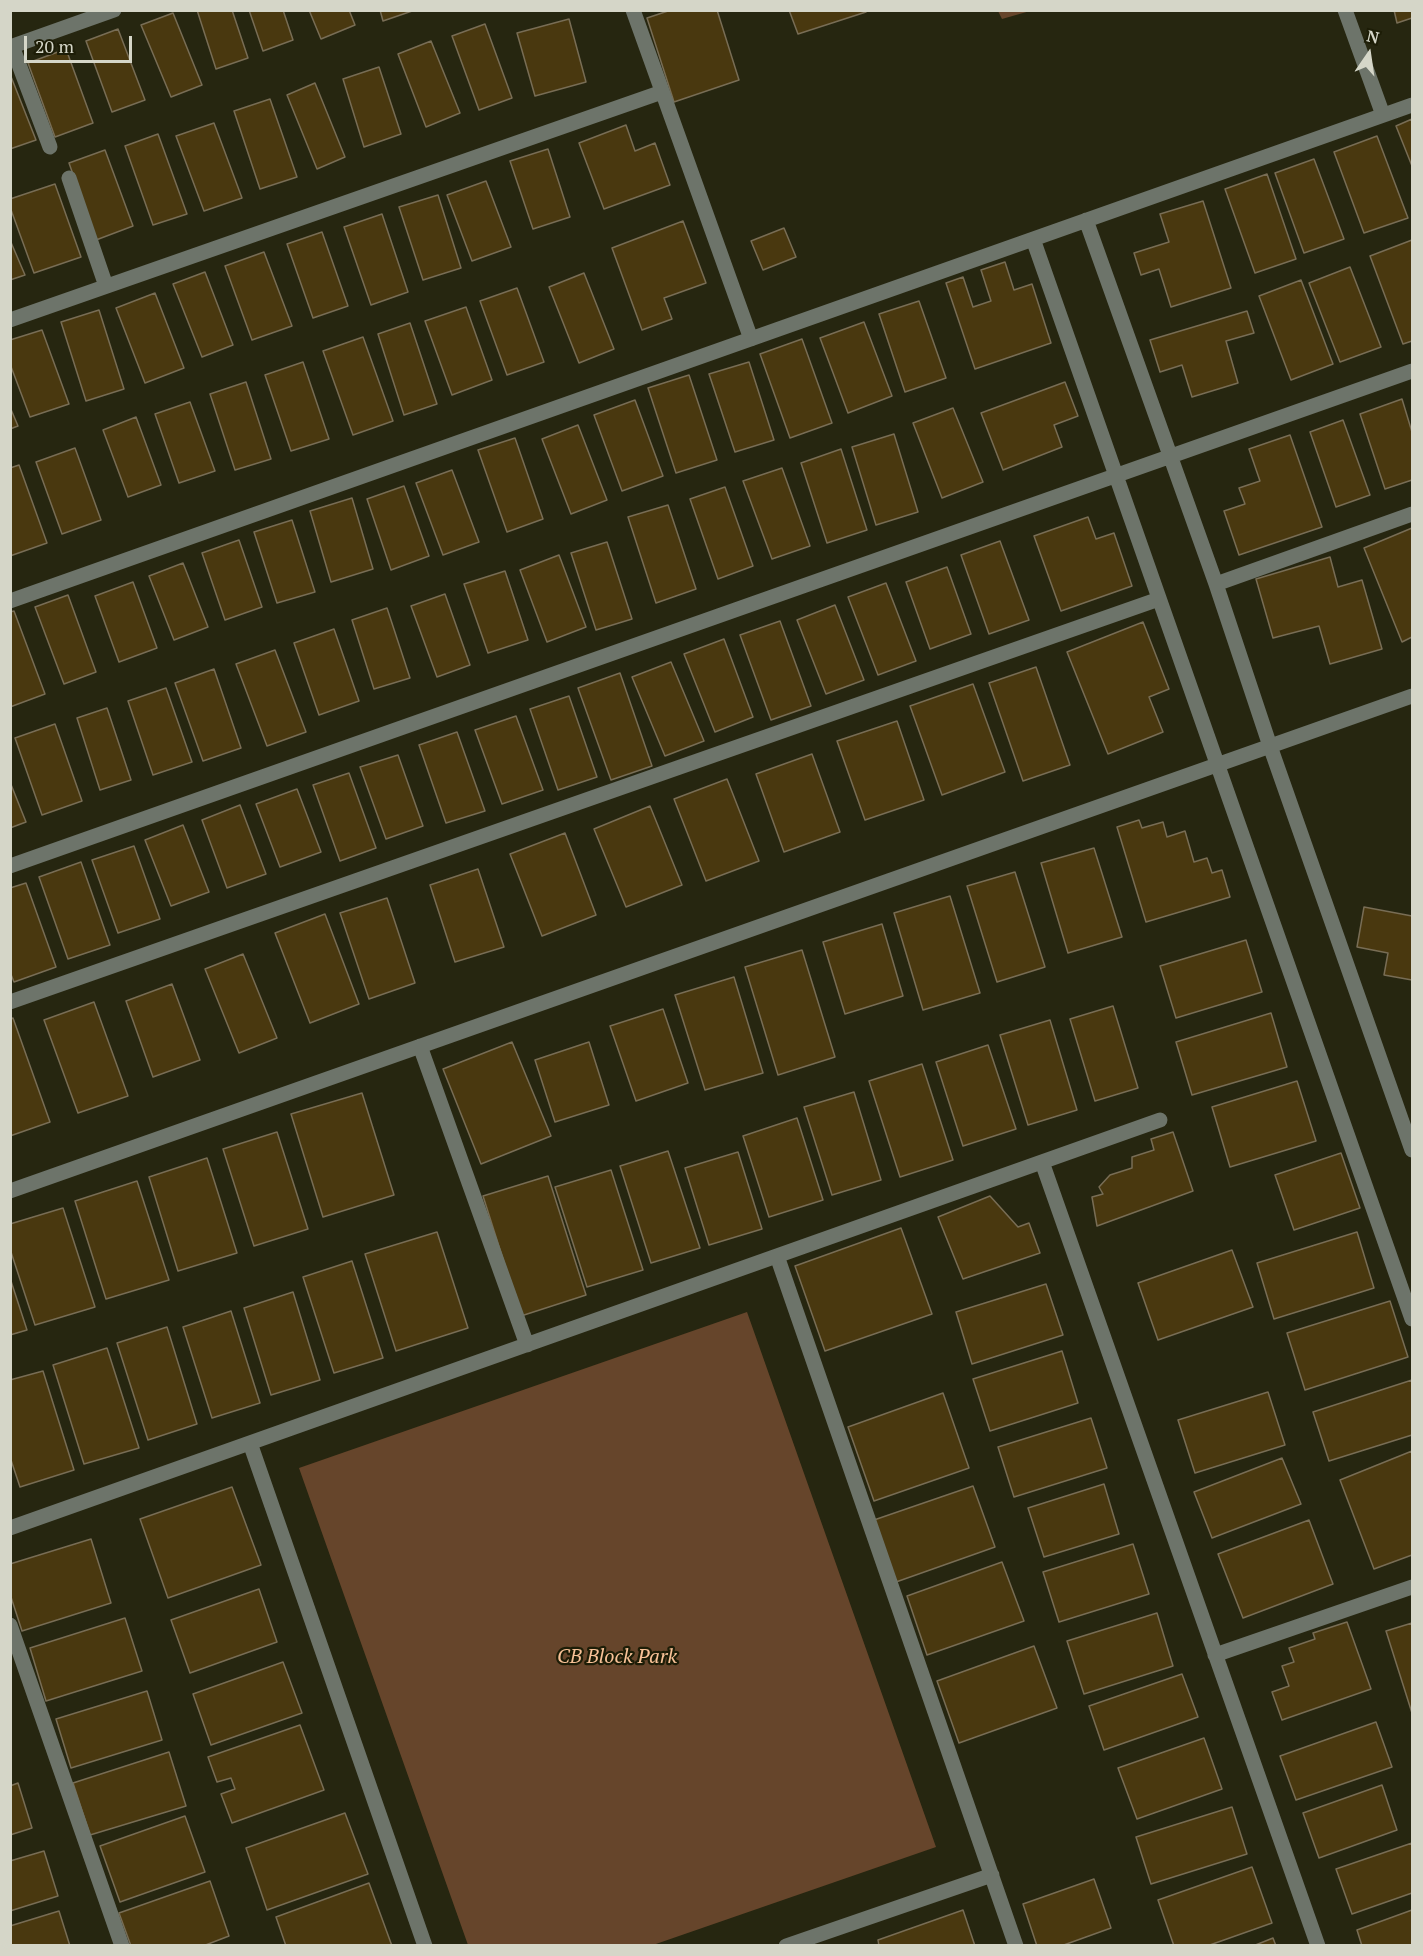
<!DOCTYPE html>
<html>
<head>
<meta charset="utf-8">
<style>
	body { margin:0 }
	#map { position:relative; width:1423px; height:1956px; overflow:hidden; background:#262610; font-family:"PT Serif",serif }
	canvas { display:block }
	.frame { position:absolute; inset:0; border:12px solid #d5d6c8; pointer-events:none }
	.north { position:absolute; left:1339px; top:24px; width:60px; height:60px; -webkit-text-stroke:4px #1d1d07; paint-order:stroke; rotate:13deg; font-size:16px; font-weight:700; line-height:24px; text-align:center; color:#d5d6c8 }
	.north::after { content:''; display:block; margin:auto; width:21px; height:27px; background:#d5d6c8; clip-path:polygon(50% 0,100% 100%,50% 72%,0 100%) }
	.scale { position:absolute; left:24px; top:36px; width:108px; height:27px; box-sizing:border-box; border:3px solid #d5d6c8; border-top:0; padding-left:8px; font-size:18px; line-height:21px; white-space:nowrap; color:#d5d6c8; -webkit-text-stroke:4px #1d1d07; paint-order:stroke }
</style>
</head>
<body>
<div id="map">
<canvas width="1423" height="1956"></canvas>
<div class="frame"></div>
<div class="north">N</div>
<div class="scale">20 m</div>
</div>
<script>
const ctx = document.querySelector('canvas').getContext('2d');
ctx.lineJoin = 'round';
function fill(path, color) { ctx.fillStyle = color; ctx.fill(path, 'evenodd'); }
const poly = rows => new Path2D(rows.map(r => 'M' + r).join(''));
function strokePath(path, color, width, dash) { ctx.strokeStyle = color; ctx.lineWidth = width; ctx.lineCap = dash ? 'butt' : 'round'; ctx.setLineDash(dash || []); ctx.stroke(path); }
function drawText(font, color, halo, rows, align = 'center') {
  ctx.font = font + ' "PT Serif",serif'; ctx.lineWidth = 4.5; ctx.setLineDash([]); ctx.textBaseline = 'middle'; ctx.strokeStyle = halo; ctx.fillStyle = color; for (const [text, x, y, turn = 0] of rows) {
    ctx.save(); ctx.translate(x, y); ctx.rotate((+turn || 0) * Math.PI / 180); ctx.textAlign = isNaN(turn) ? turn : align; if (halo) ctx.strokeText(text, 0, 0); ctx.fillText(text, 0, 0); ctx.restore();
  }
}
fill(poly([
	[998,11,998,10,1030,11,1002,19],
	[747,1312,936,1847,653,1945,468,1945,299,1468]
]), '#66452b');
const building = poly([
	[197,10,232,10,248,58,216,69,197,10],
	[249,10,283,10,293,40,263,51,249,10],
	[309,10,349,10,355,25,321,39,309,10],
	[380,10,415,10,383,21,380,10],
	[671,10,717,10,739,80,674,102,647,18,671,10],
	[789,10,865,10,866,12,798,34,789,10],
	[1394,10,1412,10,1412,18,1397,23,1394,10],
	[173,13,202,85,171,97,141,25,173,13],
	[569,19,586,82,535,96,517,33,569,19],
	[485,24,512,98,479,110,452,36,485,24],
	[118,29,145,100,112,112,86,41,118,29],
	[431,41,460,113,426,127,398,54,431,41],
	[66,49,93,123,55,137,28,63,66,49],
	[379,67,401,134,364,147,343,79,379,67],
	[10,74,36,140,10,149,10,74],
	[315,83,345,157,317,169,287,95,315,83],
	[270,99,297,177,260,189,234,111,270,99],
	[1412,119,1412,166,1396,126,1412,119],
	[214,123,242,198,204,211,176,136,214,123],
	[626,125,635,151,655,143,670,185,604,209,579,143,626,125],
	[158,134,187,214,153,225,125,146,158,134],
	[1377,136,1408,218,1364,233,1334,152,1377,136],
	[548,149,570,217,533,229,510,161,548,149],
	[105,150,133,226,96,240,69,163,105,150],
	[1314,159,1344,239,1304,253,1275,173,1314,159],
	[1267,174,1296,259,1255,273,1225,189,1267,174],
	[486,181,511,247,472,261,447,195,486,181],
	[55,184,81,257,34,273,10,207,10,199,55,184],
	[438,195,461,268,423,280,399,207,438,195],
	[1203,201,1231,288,1171,307,1159,269,1141,275,1134,253,1169,242,1160,214,1203,201],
	[382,214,408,292,371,305,344,227,382,214],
	[683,221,706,283,664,298,672,319,642,330,612,248,683,221],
	[784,228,796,257,763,270,751,241,784,228],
	[322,232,348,306,313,318,287,244,322,232],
	[10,240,25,275,10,280,10,240],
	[1412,240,1412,341,1403,344,1370,256,1412,240],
	[264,252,292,326,252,340,225,266,264,252],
	[1005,262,1014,290,1032,284,1051,343,975,369,946,283,963,277,973,307,991,301,981,270,1005,262],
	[1350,267,1381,347,1340,362,1309,283,1350,267],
	[205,272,233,345,202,357,173,284,205,272],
	[584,273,614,349,579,363,549,287,584,273],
	[1301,280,1333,364,1291,380,1259,296,1301,280],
	[517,288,544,362,507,375,480,301,517,288],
	[155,293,184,368,145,383,116,308,155,293],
	[919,301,946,378,905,392,879,314,919,301],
	[466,307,492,380,452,395,425,321,466,307],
	[99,310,124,389,86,401,61,322,99,310],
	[1247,311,1254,333,1226,341,1238,383,1192,397,1182,365,1160,372,1150,340,1247,311],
	[864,322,892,396,848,413,820,338,864,322],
	[410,323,437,404,404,415,378,334,410,323],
	[42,330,69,404,30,417,10,364,10,340,42,330],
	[363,337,393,421,353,435,323,351,363,337],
	[802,339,832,423,790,438,760,354,802,339],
	[303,362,329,439,291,451,265,375,303,362],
	[749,362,774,440,735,452,709,374,749,362],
	[689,375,717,460,676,473,648,388,689,375],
	[246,382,271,459,235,470,210,394,246,382],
	[1065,382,1078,416,1054,425,1062,447,1003,470,981,413,1065,382],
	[1402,399,1412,432,1412,480,1385,489,1360,414,1402,399],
	[635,400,663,476,622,491,594,415,635,400],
	[190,402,215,471,179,483,155,414,190,402],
	[10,407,18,426,10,429,10,407],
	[953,408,983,482,942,498,913,423,953,408],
	[136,417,161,485,128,497,103,430,136,417],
	[1343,420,1370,495,1336,507,1310,432,1343,420],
	[578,425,607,500,571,514,542,439,578,425],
	[894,434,918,512,876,525,852,447,894,434],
	[1290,435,1322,527,1239,555,1224,511,1245,504,1239,488,1260,481,1249,449,1290,435],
	[515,438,543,519,507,532,478,450,515,438],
	[75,448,101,520,62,534,36,462,75,448],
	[841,449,867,530,827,543,801,463,841,449],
	[19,465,47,543,10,556,10,468,19,465],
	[782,468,810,546,772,559,743,481,782,468],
	[452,470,479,542,443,555,416,483,452,470],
	[404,486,429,556,391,570,367,499,404,486],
	[725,487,753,566,718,579,690,499,725,487],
	[352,498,373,569,331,582,310,511,352,498],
	[668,505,696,589,656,603,628,517,668,505],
	[1088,517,1096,539,1114,533,1132,586,1061,611,1034,536,1088,517],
	[292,520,315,592,277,603,254,532,292,520],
	[1412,528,1412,637,1402,642,1364,548,1412,528],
	[239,540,262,607,225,620,202,553,239,540],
	[1000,541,1029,620,989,634,961,555,1000,541],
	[607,542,632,619,596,630,571,553,607,542],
	[559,555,586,627,547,642,520,570,559,555],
	[1330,557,1338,587,1362,580,1382,649,1330,664,1319,626,1273,638,1256,579,1330,557],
	[183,563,208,627,174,640,149,576,183,563],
	[947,567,971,634,930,649,906,582,947,567],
	[505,571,528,640,488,653,464,584,505,571],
	[133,582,157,648,119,662,95,596,133,582],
	[886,583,916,661,878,675,848,597,886,583],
	[445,594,470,665,437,677,411,606,445,594],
	[68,595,96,672,64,684,35,607,68,595],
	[835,605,864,680,826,694,797,620,835,605],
	[387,608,410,678,374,689,352,620,387,608],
	[14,611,45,694,10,707,10,612,14,611],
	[780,621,811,706,771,720,740,635,780,621],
	[1143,622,1169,689,1149,697,1163,732,1108,754,1067,652,1143,622],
	[334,629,359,701,319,715,294,643,334,629],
	[724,639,753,717,715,732,684,654,724,639],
	[275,650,306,732,267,746,236,664,275,650],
	[671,662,704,741,665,756,632,677,671,662],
	[1036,667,1070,765,1023,781,989,683,1036,667],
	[214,669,241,748,203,761,175,683,214,669],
	[620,673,652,766,611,780,578,688,620,673],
	[973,684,1005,772,942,795,910,706,973,684],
	[166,688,192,762,153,775,128,701,166,688],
	[569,696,597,777,558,790,530,709,569,696],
	[107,708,131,780,100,790,77,718,107,708],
	[516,716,543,790,502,804,475,730,516,716],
	[897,721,924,800,865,820,837,741,897,721],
	[55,724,82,801,42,815,15,738,55,724],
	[457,732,485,811,446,823,419,745,457,732],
	[812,754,840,832,784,852,756,774,812,754],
	[398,755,423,826,386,839,360,767,398,755],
	[349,773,376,848,340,861,313,785,349,773],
	[727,779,759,861,706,881,674,799,727,779],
	[10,782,26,822,10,828,10,782],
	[297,789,321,852,280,867,256,804,297,789],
	[240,805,266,874,227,888,202,820,240,805],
	[650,806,682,885,626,907,594,829,650,806],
	[1139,820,1142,828,1163,822,1167,837,1185,831,1194,862,1207,858,1212,873,1222,870,1230,897,1146,922,1117,827,1139,820],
	[183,825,209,892,171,906,145,840,183,825],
	[565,833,596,915,542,936,510,854,565,833],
	[134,846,160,919,118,933,92,860,134,846],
	[1094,848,1122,937,1068,953,1041,863,1094,848],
	[81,862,110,945,68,959,39,877,81,862],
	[478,869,504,947,455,962,430,885,478,869],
	[1015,872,1045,967,997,982,967,886,1015,872],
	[26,883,56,967,14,982,10,972,10,888,26,883],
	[950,896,980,993,923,1010,894,913,950,896],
	[387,898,415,983,369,999,340,913,387,898],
	[1364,907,1412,916,1412,980,1384,975,1388,953,1357,947,1364,907],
	[325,914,359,1004,310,1023,275,933,325,914],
	[882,924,903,996,845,1014,823,942,882,924],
	[1246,940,1262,992,1176,1018,1160,966,1246,940],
	[802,950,835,1057,778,1075,745,967,802,950],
	[243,954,277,1038,239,1053,205,969,243,954],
	[734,977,763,1073,705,1090,675,995,734,977],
	[172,984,200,1060,153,1077,126,1001,172,984],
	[94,1002,128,1096,78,1113,44,1020,94,1002],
	[1113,1006,1138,1088,1095,1101,1070,1019,1113,1006],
	[663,1009,688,1083,636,1101,610,1026,663,1009],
	[1271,1013,1287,1067,1192,1095,1176,1042,1271,1013],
	[13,1018,50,1122,10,1136,10,1019,13,1018],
	[1050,1020,1077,1110,1028,1125,1000,1035,1050,1020],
	[512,1042,551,1136,481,1164,443,1069,512,1042],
	[589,1042,609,1105,555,1122,535,1060,589,1042],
	[988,1045,1016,1129,963,1146,936,1062,988,1045],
	[922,1064,953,1160,900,1177,869,1081,922,1064],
	[1297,1081,1316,1141,1230,1167,1212,1107,1297,1081],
	[854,1092,881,1180,832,1195,804,1107,854,1092],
	[362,1093,394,1195,323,1217,291,1114,362,1093],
	[797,1118,823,1200,769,1217,743,1136,797,1118],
	[277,1132,308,1229,254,1246,223,1149,277,1132],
	[1173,1132,1193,1191,1097,1226,1092,1197,1103,1194,1099,1187,1110,1175,1132,1168,1132,1157,1154,1150,1151,1139,1173,1132],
	[668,1151,700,1248,651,1263,620,1166,668,1151],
	[738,1152,762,1229,709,1245,685,1168,738,1152],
	[1341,1153,1360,1208,1294,1230,1275,1175,1341,1153],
	[207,1158,237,1253,178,1271,149,1177,207,1158],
	[611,1170,643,1270,587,1287,555,1187,611,1170],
	[548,1176,586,1295,521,1316,483,1196,548,1176],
	[137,1181,169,1280,106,1299,75,1201,137,1181],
	[990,1196,1018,1227,1029,1223,1040,1253,963,1279,938,1217,990,1196],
	[63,1208,95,1307,35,1325,10,1249,10,1224,63,1208],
	[901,1228,932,1314,825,1351,795,1266,901,1228],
	[437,1232,468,1328,396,1351,365,1254,437,1232],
	[1357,1232,1374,1288,1274,1319,1257,1263,1357,1232],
	[1232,1250,1253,1307,1158,1340,1138,1283,1232,1250],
	[352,1261,383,1358,334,1373,303,1277,352,1261],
	[10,1278,27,1330,10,1335,10,1278],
	[1046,1284,1063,1335,972,1364,956,1312,1046,1284],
	[293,1292,320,1380,271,1395,244,1308,293,1292],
	[1390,1301,1408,1357,1305,1390,1287,1333,1390,1301],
	[231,1311,260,1403,212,1418,183,1327,231,1311],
	[167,1327,197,1424,148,1440,117,1343,167,1327],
	[107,1348,139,1448,84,1464,53,1365,107,1348],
	[1062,1351,1078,1403,990,1431,973,1379,1062,1351],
	[43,1371,74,1470,20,1487,10,1457,10,1380,43,1371],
	[1412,1380,1412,1435,1329,1461,1313,1412,1412,1380],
	[1268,1392,1285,1445,1195,1473,1178,1420,1268,1392],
	[943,1393,969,1468,874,1501,848,1427,943,1393],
	[1091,1418,1107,1468,1014,1497,998,1447,1091,1418],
	[1412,1451,1412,1555,1374,1569,1340,1480,1412,1451],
	[1282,1458,1301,1504,1212,1538,1194,1492,1282,1458],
	[1104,1484,1119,1534,1044,1557,1028,1508,1104,1484],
	[973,1486,995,1547,896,1582,874,1520,973,1486],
	[232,1487,261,1565,168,1598,140,1519,232,1487],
	[1309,1520,1333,1584,1243,1618,1218,1554,1309,1520],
	[91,1539,111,1603,22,1631,10,1594,10,1564,91,1539],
	[1133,1544,1149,1594,1059,1622,1043,1572,1133,1544],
	[1002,1562,1024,1621,927,1655,907,1596,1002,1562],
	[259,1589,277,1642,190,1673,171,1620,259,1589],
	[1157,1613,1173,1666,1084,1694,1067,1641,1157,1613],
	[125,1618,142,1671,46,1701,30,1648,125,1618],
	[1347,1622,1371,1689,1282,1720,1272,1692,1289,1686,1282,1666,1294,1662,1289,1648,1315,1639,1313,1633,1347,1622],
	[1412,1623,1412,1713,1386,1631,1412,1623],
	[1034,1646,1057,1708,959,1743,937,1681,1034,1646],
	[283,1662,302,1713,211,1745,193,1694,283,1662],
	[1182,1674,1198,1717,1104,1750,1089,1706,1182,1674],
	[147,1691,162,1740,71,1768,56,1719,147,1691],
	[1376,1722,1392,1767,1296,1800,1280,1756,1376,1722],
	[300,1725,324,1790,232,1823,221,1794,235,1789,231,1778,217,1782,208,1757,300,1725],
	[1204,1738,1222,1789,1137,1819,1118,1768,1204,1738],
	[169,1752,186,1806,90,1835,73,1783,169,1752],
	[18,1783,32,1828,10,1835,10,1786,18,1783],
	[1382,1785,1397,1830,1319,1858,1303,1813,1382,1785],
	[1232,1807,1247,1854,1151,1884,1136,1837,1232,1807],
	[345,1813,368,1874,267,1910,246,1848,345,1813],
	[185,1816,205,1872,120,1902,100,1846,185,1816],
	[1412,1843,1412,1893,1352,1914,1336,1869,1412,1843],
	[44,1851,58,1896,10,1911,10,1861,44,1851],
	[1252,1867,1272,1923,1207,1946,1174,1946,1158,1900,1252,1867],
	[1094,1879,1111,1928,1061,1946,1037,1946,1023,1904,1094,1879],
	[210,1881,229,1936,203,1946,131,1946,119,1913,210,1881],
	[369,1883,392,1946,286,1946,276,1917,369,1883],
	[963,1910,975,1946,879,1946,878,1940,963,1910],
	[1412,1910,1412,1946,1362,1946,1357,1930,1412,1910],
	[59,1911,70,1946,10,1946,10,1926,59,1911],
	[1273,1938,1276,1946,1253,1946,1273,1938]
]);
fill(building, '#49380f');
strokePath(building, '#786d55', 1.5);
strokePath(poly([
	[633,10,751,339],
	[1345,10,1383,115],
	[12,46,50,147],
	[10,47,114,10],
	[69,178,106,286],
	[1086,220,1216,584,1270,746,1412,1150],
	[1033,239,1412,1319],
	[10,320,662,92],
	[1216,584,1412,514],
	[10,601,1412,105],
	[10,866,1412,371],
	[10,1002,1159,599],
	[420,1046,527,1345],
	[1042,1162,1318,1946],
	[10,1191,1412,696],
	[777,1256,1016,1946],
	[250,1443,425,1946],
	[10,1528,1160,1120],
	[10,1625,122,1946],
	[1215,1655,1412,1587],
	[786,1946,992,1875]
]), '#6d746a', 15);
drawText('italic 20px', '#f9c297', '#1d1d07', [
	["CB Block Park",617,1657]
]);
</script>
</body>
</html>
